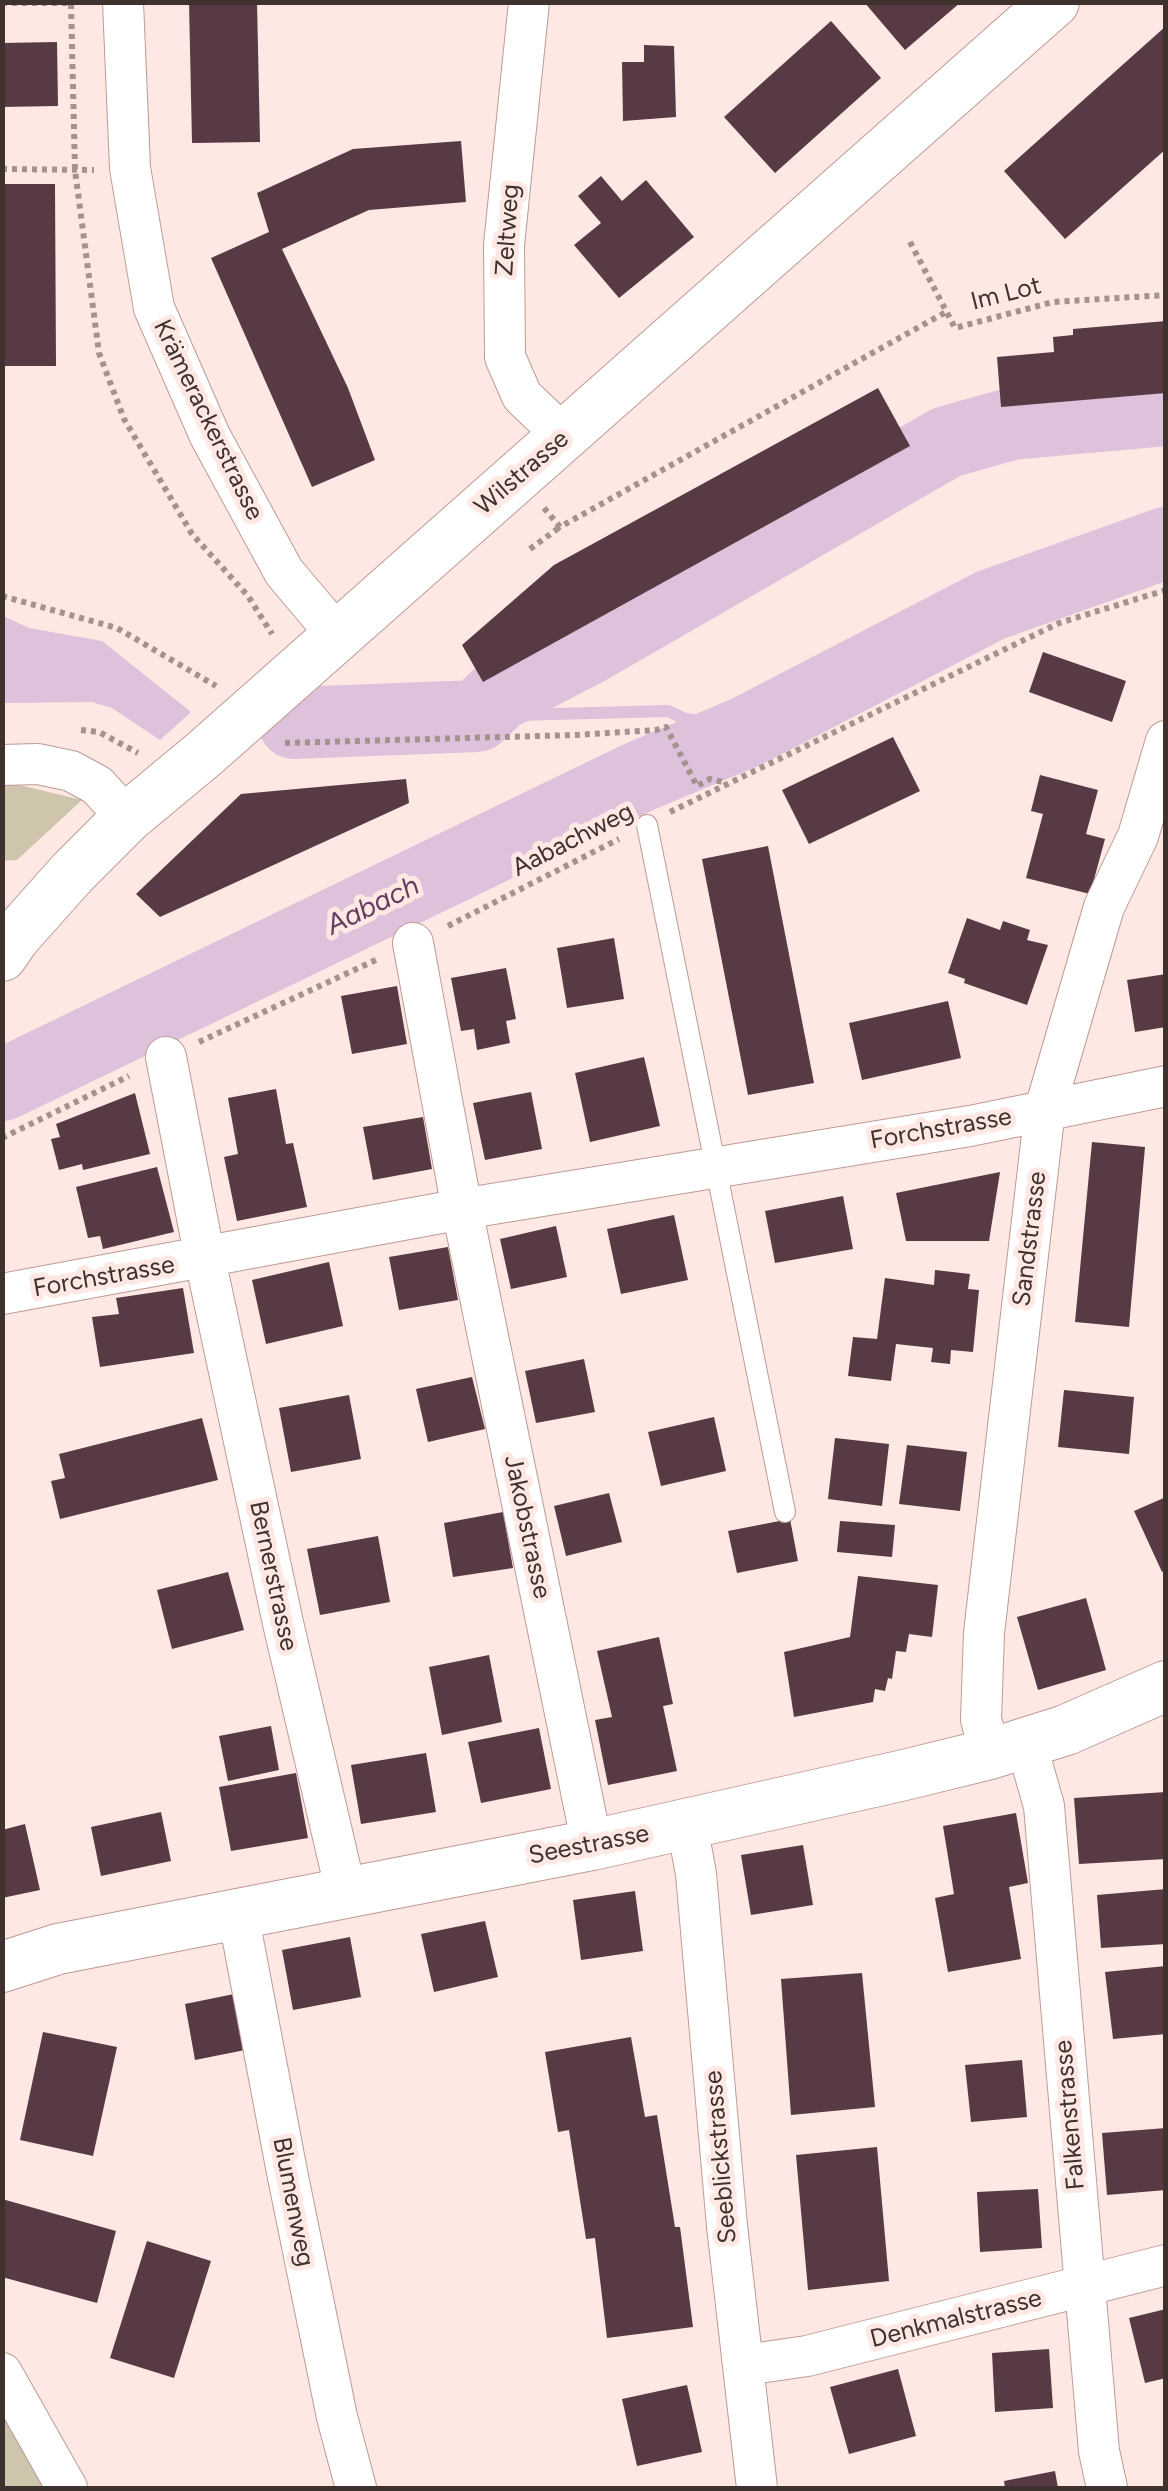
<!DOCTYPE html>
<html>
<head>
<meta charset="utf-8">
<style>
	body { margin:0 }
	#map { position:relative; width:1168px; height:2491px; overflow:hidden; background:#fee8e4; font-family:Figtree,sans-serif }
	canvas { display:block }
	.frame { position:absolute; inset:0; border:5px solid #3f312e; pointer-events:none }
</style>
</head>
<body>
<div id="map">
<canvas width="1168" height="2491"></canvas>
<div class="frame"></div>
</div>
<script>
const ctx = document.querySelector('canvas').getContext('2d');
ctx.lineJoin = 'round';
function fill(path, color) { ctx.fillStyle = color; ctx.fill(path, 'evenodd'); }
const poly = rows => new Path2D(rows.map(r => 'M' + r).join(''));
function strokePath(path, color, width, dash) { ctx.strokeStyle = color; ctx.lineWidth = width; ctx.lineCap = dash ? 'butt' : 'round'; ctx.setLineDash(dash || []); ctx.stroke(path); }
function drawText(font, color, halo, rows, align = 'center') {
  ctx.font = font + ' Figtree,sans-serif'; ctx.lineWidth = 10; ctx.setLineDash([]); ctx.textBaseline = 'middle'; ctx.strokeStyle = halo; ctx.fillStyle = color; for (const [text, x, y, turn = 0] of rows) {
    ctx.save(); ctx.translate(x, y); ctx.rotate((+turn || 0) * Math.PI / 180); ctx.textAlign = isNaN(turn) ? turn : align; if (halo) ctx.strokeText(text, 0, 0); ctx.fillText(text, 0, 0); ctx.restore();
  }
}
fill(poly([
	[2,783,11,783,82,800,17,860,3,861],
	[3,2407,46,2488,3,2488]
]), '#cfc5ad');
fill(poly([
	[3,616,29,628,102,641,191,712,160,740,112,708,92,702,3,703]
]), '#dec1da');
strokePath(poly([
	[477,716,668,711,683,718,746,732]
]), '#dec1da', 12);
strokePath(poly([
	[294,723,477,716,499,695,586,650,947,442,1011,424,1166,410],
	[2,1085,641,776,746,732,991,605,1166,543]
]), '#dec1da', 72);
fill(poly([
	[189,2,257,2,260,142,192,143],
	[864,2,961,2,905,50],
	[831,21,881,78,775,173,724,117],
	[1166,26,1166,149,1065,239,1004,171],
	[57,42,58,106,2,107,2,43],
	[644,45,674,46,676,117,623,121,622,62,644,62],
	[461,141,466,202,369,210,282,249,348,388,375,460,312,487,211,258,269,232,257,193,353,149],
	[601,176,622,201,646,180,694,237,619,298,574,245,601,223,578,196],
	[2,184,55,184,56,366,2,366],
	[1166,321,1166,393,1001,407,997,357,1054,352,1053,337,1073,335,1073,329],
	[878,388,910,446,483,682,462,645,554,565],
	[1043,652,1126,681,1112,722,1029,692],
	[893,737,920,791,809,844,782,790],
	[1040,775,1098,790,1086,834,1105,839,1090,894,1026,878,1043,814,1031,811],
	[406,779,409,803,160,917,136,894,241,794],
	[768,846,814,1083,748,1095,702,859],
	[967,918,1000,930,1003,921,1030,930,1027,940,1048,945,1027,1005,964,983,965,979,948,973],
	[614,938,624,999,567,1008,557,948],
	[506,968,516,1019,506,1021,510,1043,477,1050,474,1029,461,1031,451,978],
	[1166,974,1166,1027,1135,1032,1127,980],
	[397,986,407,1044,352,1054,341,996],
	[948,1001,961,1058,862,1080,849,1023],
	[644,1057,660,1126,590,1142,575,1073],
	[276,1089,286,1144,293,1143,307,1207,237,1221,224,1157,238,1154,228,1098],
	[531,1092,542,1149,485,1160,473,1103],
	[135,1093,150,1154,83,1170,82,1164,59,1170,51,1139,60,1137,56,1124],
	[423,1117,432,1169,373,1180,363,1127],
	[1092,1142,1145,1147,1129,1327,1075,1322],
	[157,1167,174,1232,103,1249,100,1236,88,1238,76,1187],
	[1000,1172,989,1241,906,1241,896,1193],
	[843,1196,853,1249,775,1263,765,1211],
	[674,1215,688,1280,621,1294,607,1229],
	[556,1226,567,1277,511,1289,500,1239],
	[448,1247,458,1300,399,1310,389,1257],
	[329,1262,343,1326,266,1344,252,1280],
	[935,1270,970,1274,968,1289,979,1290,973,1352,951,1350,950,1364,931,1362,933,1348,896,1344,891,1381,848,1376,853,1337,877,1339,885,1278,934,1285],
	[183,1288,194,1353,100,1367,92,1317,119,1314,116,1298],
	[584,1359,595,1412,536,1423,525,1371],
	[472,1377,485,1429,428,1442,416,1389],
	[1064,1390,1134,1397,1129,1454,1058,1447],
	[349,1395,361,1459,291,1472,279,1408],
	[714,1417,726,1471,661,1486,648,1432],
	[202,1418,218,1480,60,1519,51,1481,65,1478,59,1454],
	[835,1438,889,1444,882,1506,828,1499],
	[907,1445,967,1452,960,1511,899,1504],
	[609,1493,622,1542,566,1556,554,1506],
	[1166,1497,1166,1570,1162,1572,1134,1511],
	[503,1512,513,1568,453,1577,444,1523],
	[790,1519,798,1561,737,1573,728,1531],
	[840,1521,895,1525,892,1557,837,1552],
	[378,1536,390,1602,320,1615,307,1549],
	[228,1572,244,1630,172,1649,157,1590],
	[858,1576,938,1585,932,1637,909,1634,906,1652,896,1651,892,1679,888,1678,885,1691,875,1689,873,1702,794,1717,784,1652,850,1637],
	[1086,1598,1106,1670,1038,1690,1017,1617],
	[659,1637,673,1704,663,1706,677,1771,608,1785,595,1720,612,1717,597,1651],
	[489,1655,502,1722,442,1735,429,1667],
	[271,1726,279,1770,228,1781,219,1736],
	[539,1728,551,1789,481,1803,468,1742],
	[426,1753,436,1812,361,1824,351,1765],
	[296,1773,308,1838,231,1851,219,1787],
	[1166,1792,1166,1859,1079,1864,1074,1798],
	[161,1812,171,1861,101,1876,91,1827],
	[1016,1813,1028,1883,1009,1887,1021,1959,948,1972,935,1898,954,1894,943,1826],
	[25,1824,40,1890,2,1898,2,1830],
	[803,1845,813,1905,751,1915,741,1855],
	[1166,1889,1166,1944,1101,1948,1097,1895],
	[635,1891,643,1951,581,1960,573,1900],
	[485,1921,498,1977,434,1992,421,1934],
	[350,1937,361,1997,293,2010,282,1950],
	[1166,1966,1166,2034,1113,2039,1105,1972],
	[862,1973,875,2107,791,2115,781,1979],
	[239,1993,250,2049,195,2060,185,2004],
	[43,2032,117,2047,93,2156,20,2140],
	[631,2037,645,2117,657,2115,675,2227,680,2227,693,2327,607,2338,595,2238,586,2239,569,2130,558,2132,545,2052],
	[1022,2060,1027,2117,971,2122,965,2065],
	[1166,2128,1166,2190,1107,2195,1102,2133],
	[877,2147,889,2281,808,2290,796,2155],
	[1038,2189,1042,2248,980,2252,977,2192],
	[2,2199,116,2231,97,2303,2,2277],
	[147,2241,211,2261,174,2378,110,2358],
	[1166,2309,1166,2378,1145,2383,1129,2318],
	[1049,2349,1053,2408,995,2412,992,2353],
	[898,2369,916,2436,849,2454,830,2387],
	[687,2385,702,2452,637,2466,622,2399],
	[1055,2471,1058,2488,1005,2488,1004,2481]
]), '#573a43');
const service = poly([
	[647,825,785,1512]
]);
const minor = poly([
	[123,2,130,168,154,308,210,436,284,572,338,636],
	[529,2,504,245,505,357,522,396,564,436],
	[2,765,38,764,71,771,97,785,127,818],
	[413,943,462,1209,592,1845],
	[166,1057,205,1259,283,1623,346,1892],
	[2,1294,462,1209,970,1126,1166,1086],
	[1026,1743,1044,1806,1099,2451,1107,2488],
	[990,1754,981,1719,984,1633,1045,1109,1104,907,1138,836,1166,741],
	[687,1825,696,1874,727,2226,757,2488],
	[238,1914,287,2172,337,2417,356,2488],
	[745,2365,807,2356,1166,2265],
	[2,2373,67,2488]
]);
const tertiary = poly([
	[2,956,15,937,73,872,127,818,204,754,1054,2],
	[2,1967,58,1949,592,1845,900,1776,990,1754,1066,1730,1166,1686]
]);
strokePath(service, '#be9b95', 22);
strokePath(minor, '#be9b95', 42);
strokePath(tertiary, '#be9b95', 52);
strokePath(poly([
	[2,3,71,3,75,170,99,353,124,419,192,534,248,596,272,634],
	[2,169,94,170],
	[910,242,955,328,1053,302,1166,295],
	[544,508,560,527,946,312],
	[530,549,560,527],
	[2,596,117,628,216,686],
	[81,730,99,732,138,753],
	[285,743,575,735,656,730,666,727,697,786,710,779,723,782],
	[670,812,1059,623,1166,590],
	[448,926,619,839],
	[199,1042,378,959],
	[2,1138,129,1076]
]), '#a4928f', 6, [5, 5]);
strokePath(service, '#fff', 20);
strokePath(minor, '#fff', 40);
strokePath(tertiary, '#fff', 50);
drawText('25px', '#3f312e', '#fee8e4', [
	["Zeltweg",508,230,-86],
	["Im Lot",1006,294,-14],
	["Krämerackerstrasse",208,420,64],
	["Wilstrasse",522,473,-41],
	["Aabachweg",573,840,-27],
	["Forchstrasse",941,1129,-10],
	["Sandstrasse",1030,1239,-83],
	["Forchstrasse",104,1277,-10],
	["Jakobstrasse",527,1527,78],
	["Bernerstrasse",273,1576,78],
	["Seestrasse",589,1845,-11],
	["Falkenstrasse",1070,2115,-95],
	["Seeblickstrasse",721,2157,-95],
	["Blumenweg",293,2202,79],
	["Denkmalstrasse",956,2319,-14]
]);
drawText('italic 28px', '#653d61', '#fee8e4', [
	["Aabach",373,906,-26]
]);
</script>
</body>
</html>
